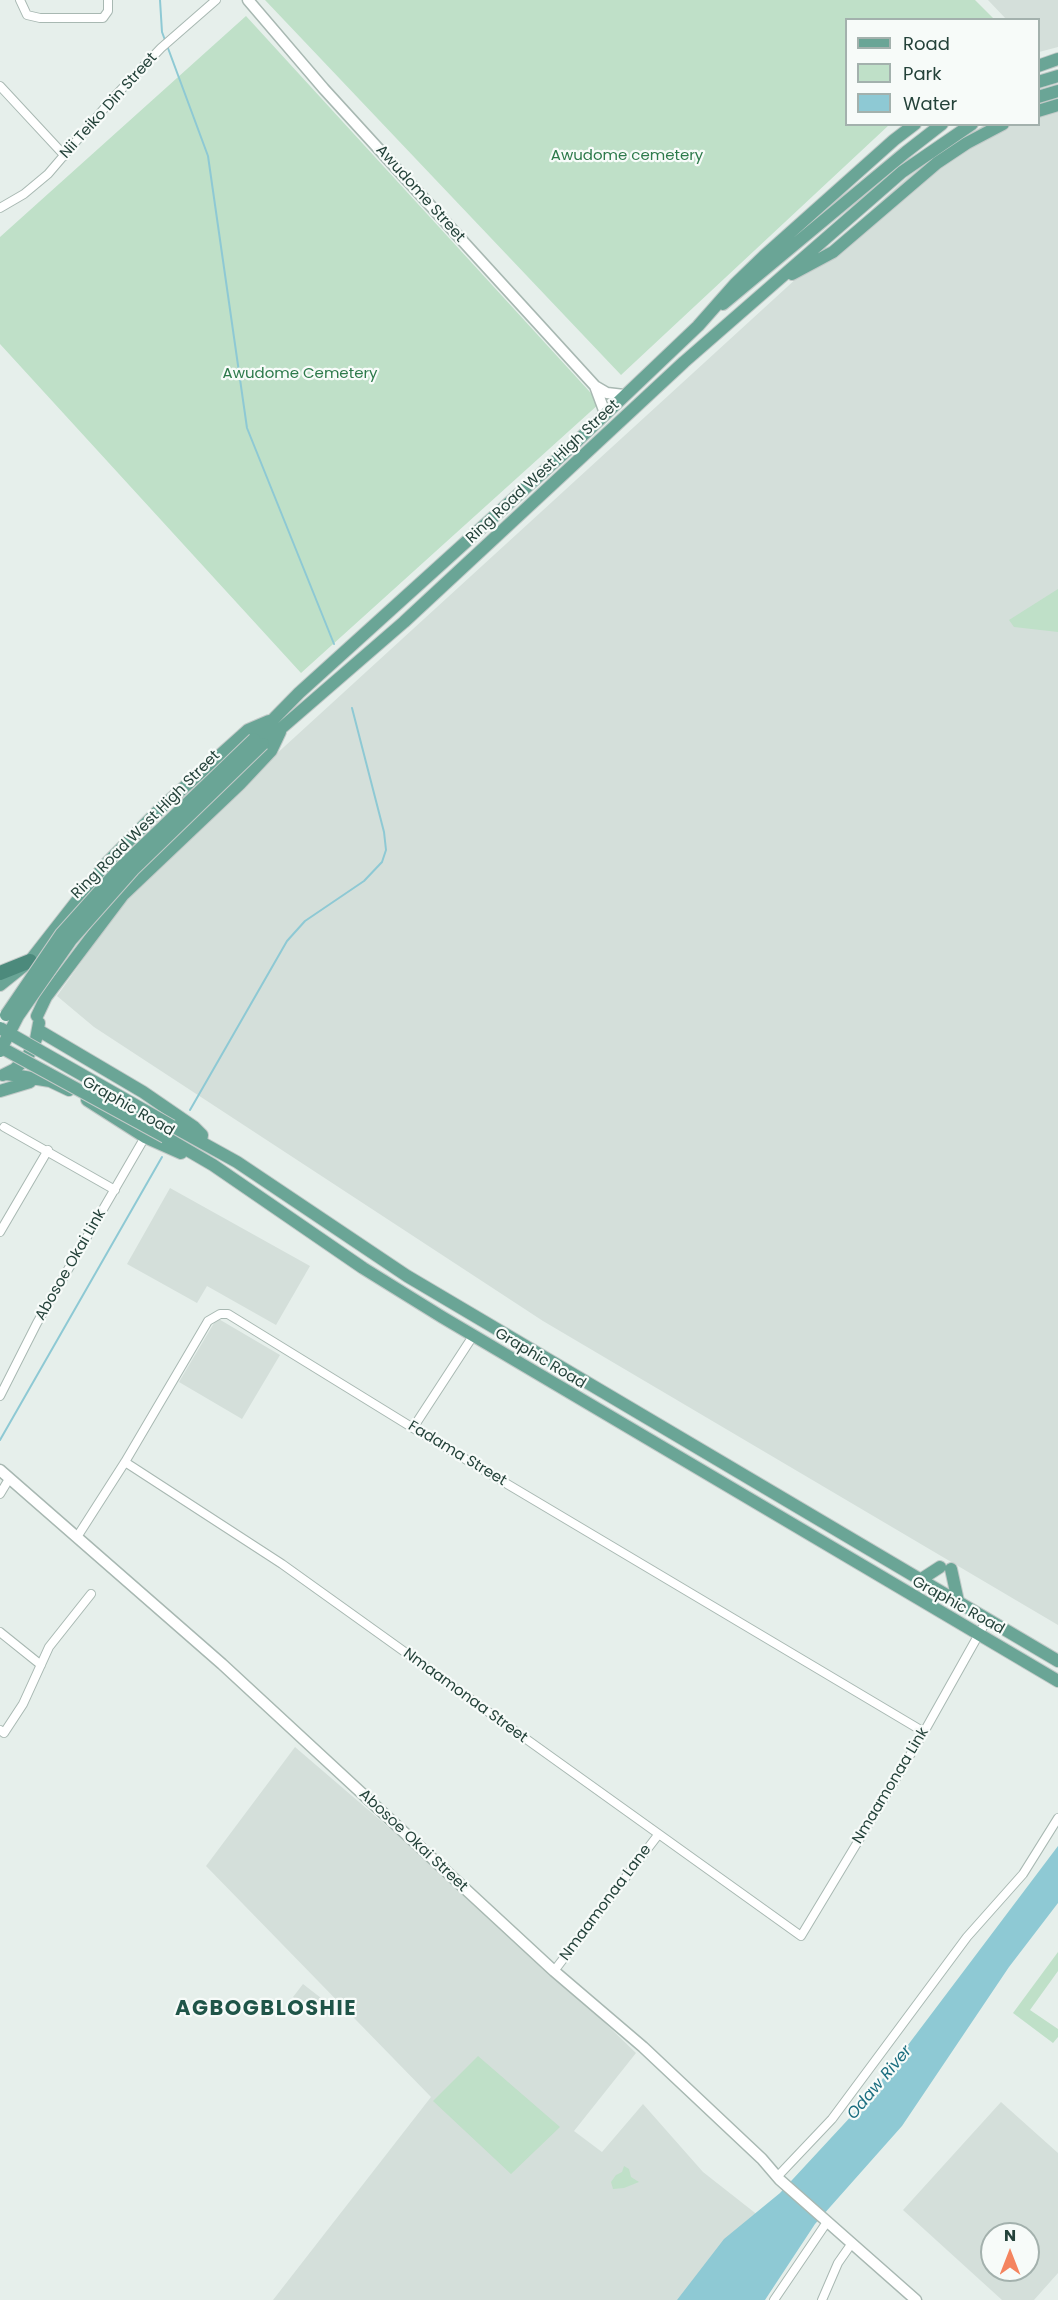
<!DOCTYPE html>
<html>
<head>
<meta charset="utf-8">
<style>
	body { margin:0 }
	#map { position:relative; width:1058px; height:2300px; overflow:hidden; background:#e6efeb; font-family:Poppins,sans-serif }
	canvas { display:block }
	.legend { position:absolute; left:845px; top:18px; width:195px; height:108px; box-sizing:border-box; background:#f7fbf9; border:2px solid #a3b1ad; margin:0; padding:8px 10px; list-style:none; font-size:18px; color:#24423a }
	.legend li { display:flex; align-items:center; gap:12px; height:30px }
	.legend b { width:30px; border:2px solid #a3b1ad }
	.north { position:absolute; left:980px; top:2222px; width:60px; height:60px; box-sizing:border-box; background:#f7fbf9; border:2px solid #a3b1ad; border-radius:50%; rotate:0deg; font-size:16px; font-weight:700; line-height:24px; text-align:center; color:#24423a }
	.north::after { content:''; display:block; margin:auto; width:21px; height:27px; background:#f4845f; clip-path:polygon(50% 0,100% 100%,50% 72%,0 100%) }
</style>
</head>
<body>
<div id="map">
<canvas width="1058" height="2300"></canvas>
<ul class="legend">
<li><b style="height:8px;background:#6aa596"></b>Road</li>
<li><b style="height:16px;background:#bfe0c8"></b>Park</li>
<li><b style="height:16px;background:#8ec9d4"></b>Water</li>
</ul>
<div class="north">N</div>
</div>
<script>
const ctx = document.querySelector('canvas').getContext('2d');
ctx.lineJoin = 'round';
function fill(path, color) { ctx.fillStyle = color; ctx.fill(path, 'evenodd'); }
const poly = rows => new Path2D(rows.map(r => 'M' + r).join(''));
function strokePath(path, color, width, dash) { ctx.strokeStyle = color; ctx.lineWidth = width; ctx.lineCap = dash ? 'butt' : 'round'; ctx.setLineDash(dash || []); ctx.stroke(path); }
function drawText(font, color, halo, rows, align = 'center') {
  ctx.font = font + ' Poppins,sans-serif'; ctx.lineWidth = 4.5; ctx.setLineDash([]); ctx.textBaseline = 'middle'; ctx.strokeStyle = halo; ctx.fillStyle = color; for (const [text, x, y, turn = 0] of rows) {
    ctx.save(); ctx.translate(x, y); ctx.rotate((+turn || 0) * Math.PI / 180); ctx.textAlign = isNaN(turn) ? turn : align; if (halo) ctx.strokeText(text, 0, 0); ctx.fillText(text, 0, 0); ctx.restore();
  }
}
fill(poly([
	[988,0,1058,0,1058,47,1039,52,1038,20,1006,19],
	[1058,97,1058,1625,543,1321,94,1027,57,996,126,899,203,821,926,160,984,125,1038,124,1039,103],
	[170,1188,310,1266,276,1325,207,1286,197,1303,127,1264],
	[217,1318,280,1355,242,1419,179,1382],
	[295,1747,514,1935,636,2053,574,2131,602,2152,643,2104,703,2172,759,2216,725,2300,273,2300,431,2097,206,1866],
	[303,1984,321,1998,311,2011,293,1997],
	[1001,2102,1058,2153,1058,2273,1034,2300,1002,2300,903,2210],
	[992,2234,1028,2234,1028,2270,992,2270]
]), '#d4dfda');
fill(poly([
	[265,0,975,0,994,19,846,20,846,124,889,125,621,375],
	[246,16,600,403,301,673,0,344,0,237],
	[1058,589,1058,632,1014,627,1009,620],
	[1058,1952,1058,1971,1030,2010,1058,2029,1058,2037,1053,2043,1013,2013],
	[478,2056,560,2127,511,2174,433,2101],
	[624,2166,629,2169,631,2177,639,2182,624,2188,613,2189,611,2182,616,2175,622,2172]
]), '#bfe0c8');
fill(poly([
	[1058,1846,1058,1903,1009,1967,902,2126,815,2224,765,2300,677,2300,724,2239,780,2193,868,2098]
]), '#8ec9d4');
strokePath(poly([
	[160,0,162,32,208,156,247,428,334,644],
	[190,1110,287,941,305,921,364,881,382,862,386,850,384,832,352,708],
	[0,1440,162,1157]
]), '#8ec9d4', 2);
const minor = poly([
	[20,0,27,15,40,18,103,18,108,11,108,0],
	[0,86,65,156],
	[0,208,24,194,48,174,114,97,161,48,216,0],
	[4,1127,115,1190],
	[0,1232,48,1150],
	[0,1396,37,1323,145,1137],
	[413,1428,473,1336],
	[125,1462,282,1564,801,1936,924,1732,988,1618],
	[0,1494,9,1479],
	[77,1537,125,1462,208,1321,220,1314,228,1314,413,1428,924,1732],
	[0,1632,41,1665],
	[0,1730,4,1733,23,1704,49,1647,91,1594],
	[554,1971,658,1835],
	[777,2177,832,2119,967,1937,1023,1874,1058,1818],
	[774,2300,827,2222],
	[822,2300,838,2263,852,2243]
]);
const tertiary = poly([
	[248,0,324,89,595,386,605,413],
	[595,386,607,393,624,395],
	[0,1470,222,1664,554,1971,643,2047,762,2159,780,2180,916,2300]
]);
const primary = poly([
	[1038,66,1058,59],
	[1038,82,1058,76],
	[1038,97,1058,91],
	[1038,111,1058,105],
	[792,274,833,252,937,163,967,143,1003,124],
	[723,304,906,152,942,124],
	[254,739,299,693,573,445,698,326,736,283,764,256,894,140,915,124],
	[263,744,404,622,684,362,902,172,972,124],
	[0,985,30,961,105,865,161,808,248,730,269,721],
	[37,1016,46,997,123,895,240,784,271,751,280,732],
	[38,1030,143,1092,194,1127,202,1135,201,1142],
	[7,1074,50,1081,69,1090],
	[3,1075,15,1069,28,1056,36,1039,39,1023],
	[0,1091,30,1082],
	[87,1100,145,1137,181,1153],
	[172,1126,237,1162,407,1276,1058,1661],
	[165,1137,213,1165,363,1268,442,1317,1058,1681],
	[951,1569,958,1601],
	[920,1580,940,1567]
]);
const trunk = poly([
	[0,973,30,961]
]);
strokePath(minor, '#a8b8b2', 10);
strokePath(tertiary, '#a8b8b2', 13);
strokePath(primary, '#c2cac8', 14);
strokePath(trunk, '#c2cac8', 16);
strokePath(minor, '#fff', 8);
strokePath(tertiary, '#fff', 10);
strokePath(primary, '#6aa596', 12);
strokePath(trunk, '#4c8a7c', 14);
const primaryBridge = poly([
	[6,1015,61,934,121,867,254,739],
	[0,1028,172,1126],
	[0,1047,165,1137],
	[0,1051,18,1016,71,940,133,870,263,744]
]);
strokePath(primaryBridge, '#c2cac8', 14, []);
strokePath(primaryBridge, '#6aa596', 12);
drawText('15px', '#24423a', '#f7fbf9', [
	["Nii Teiko Din Street",109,106,-48],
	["Awudome Street",420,194,48],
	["Ring Road West High Street",543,472,-43],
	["Ring Road West High Street",146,825,-45],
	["Graphic Road",128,1107,30],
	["Abosoe Okai Link",71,1265,-60],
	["Graphic Road",540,1359,31],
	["Fadama Street",457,1454,31],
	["Graphic Road",958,1606,29],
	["Nmaamonaa Street",465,1696,36],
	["Nmaamonaa Link",891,1786,-59],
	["Abosoe Okai Street",413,1841,43],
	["Nmaamonaa Lane",606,1903,-53]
]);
drawText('15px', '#2d7a4b', '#f7fbf9', [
	["Awudome cemetery",627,156],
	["Awudome Cemetery",300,374]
]);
drawText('italic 16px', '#1c6f80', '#f7fbf9', [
	["Odaw River",880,2083,-50]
]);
ctx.letterSpacing = '1.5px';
drawText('bold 21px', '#1f5548', '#f7fbf9', [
	["AGBOGBLOSHIE",266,2010]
]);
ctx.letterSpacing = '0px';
</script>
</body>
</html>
